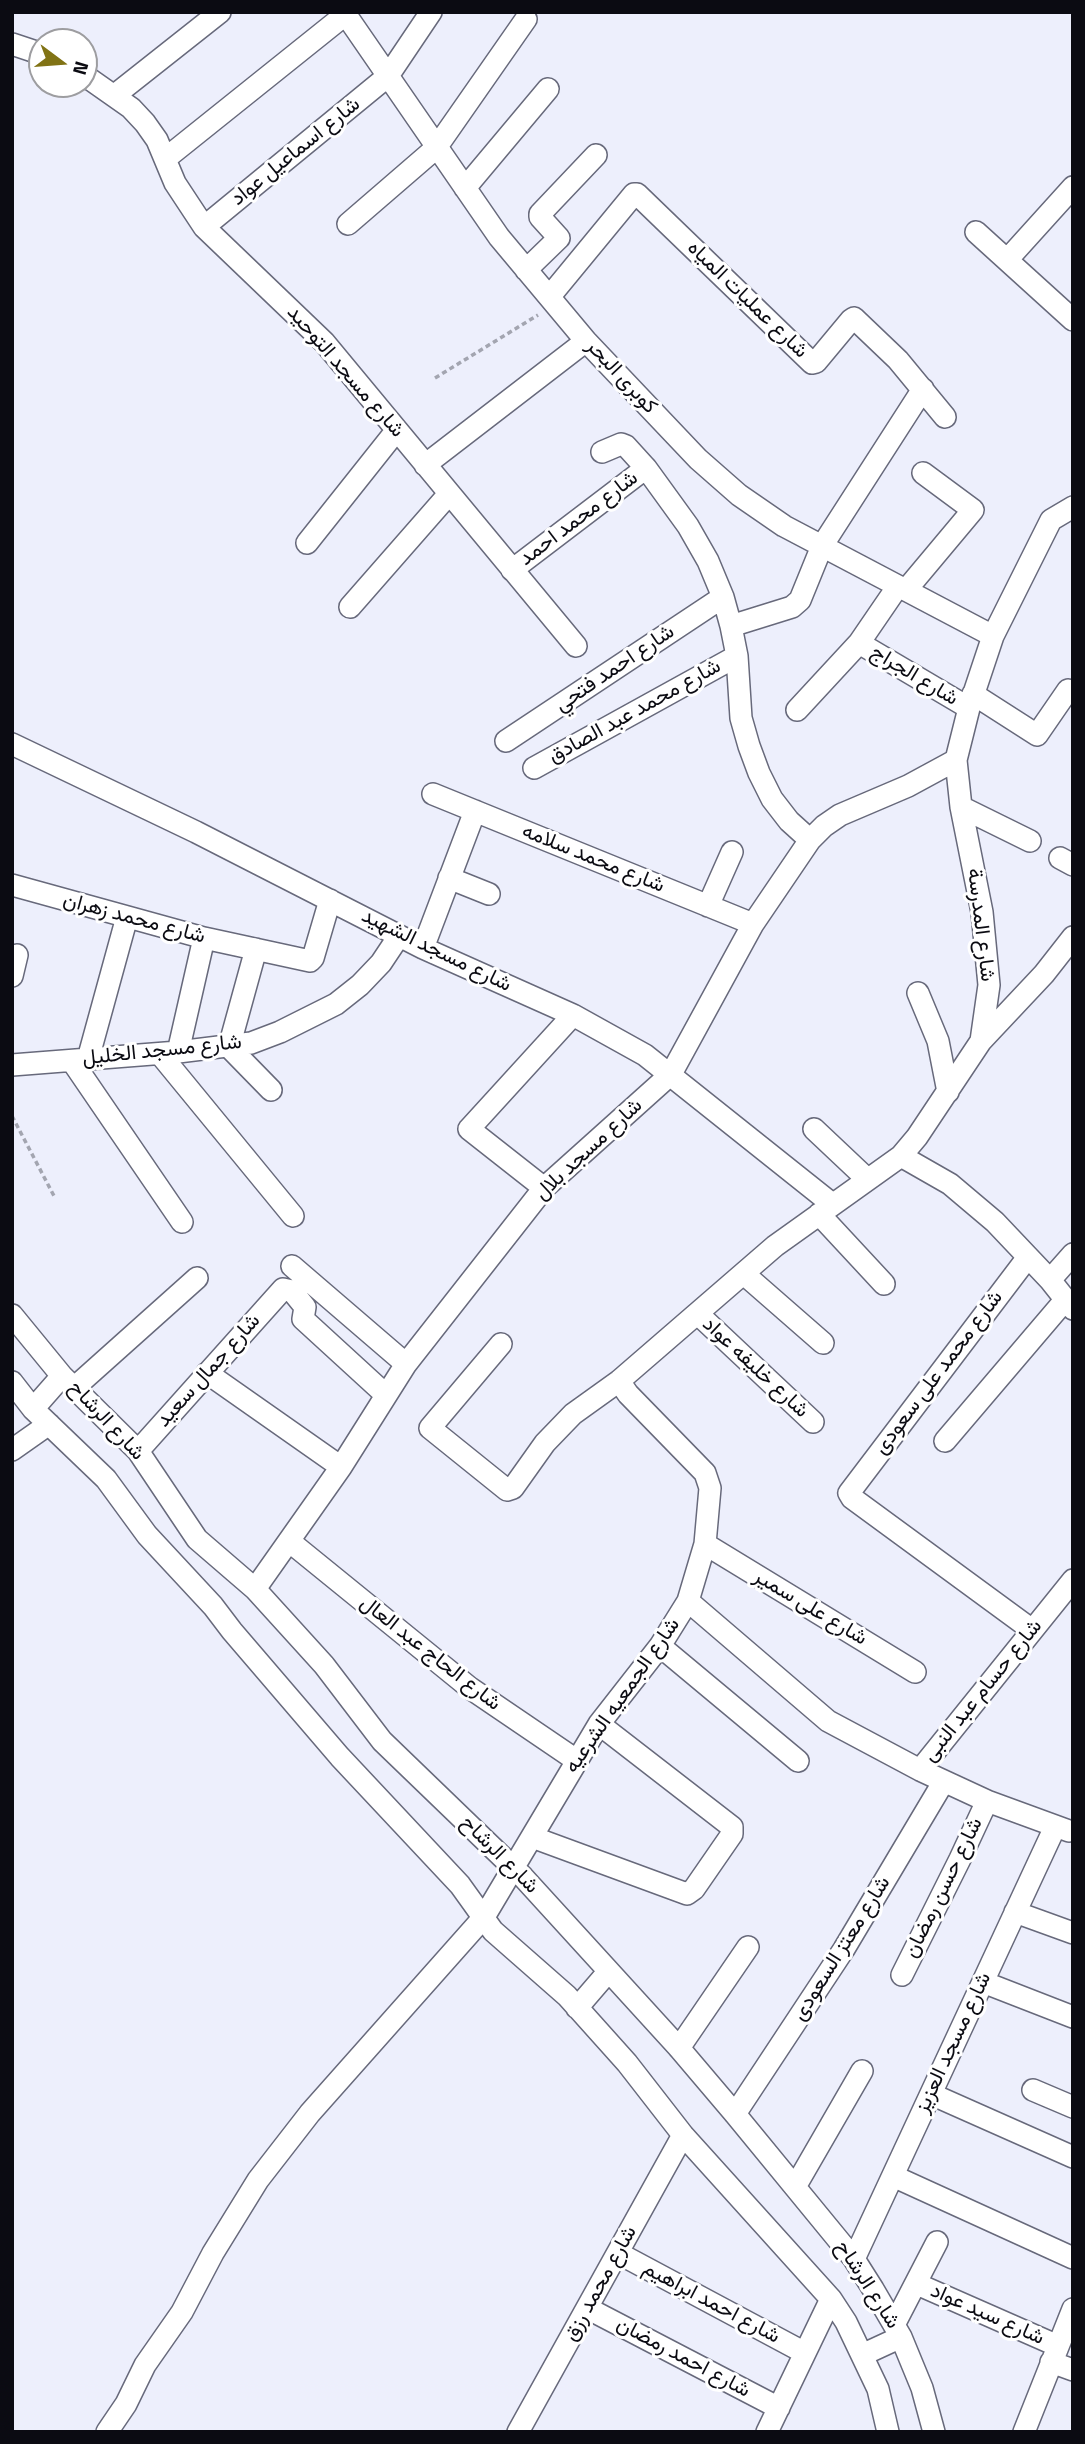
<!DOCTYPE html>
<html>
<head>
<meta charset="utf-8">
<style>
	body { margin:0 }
	#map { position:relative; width:1085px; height:2444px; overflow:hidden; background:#edeffc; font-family:"Titillium Web",sans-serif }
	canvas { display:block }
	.frame { position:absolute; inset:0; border:14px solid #0b0b12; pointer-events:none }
	.north { position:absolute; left:28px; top:28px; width:70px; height:70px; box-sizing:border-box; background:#fff; border:2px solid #9d9da0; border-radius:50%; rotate:106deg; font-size:19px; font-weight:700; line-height:28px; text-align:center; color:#0b0b12 }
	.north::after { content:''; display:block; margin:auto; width:24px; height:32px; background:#817315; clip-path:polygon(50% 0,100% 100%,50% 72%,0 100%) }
</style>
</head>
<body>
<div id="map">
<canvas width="1085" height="2444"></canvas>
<div class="frame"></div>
<div class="north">N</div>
</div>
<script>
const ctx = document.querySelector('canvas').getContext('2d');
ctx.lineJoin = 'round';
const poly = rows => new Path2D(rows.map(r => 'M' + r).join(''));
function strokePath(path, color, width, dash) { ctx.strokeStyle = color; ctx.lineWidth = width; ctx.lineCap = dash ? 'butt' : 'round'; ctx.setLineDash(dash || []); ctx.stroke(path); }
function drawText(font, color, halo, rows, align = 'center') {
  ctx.font = font + ' "Titillium Web",Vazirmatn,sans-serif'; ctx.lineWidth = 6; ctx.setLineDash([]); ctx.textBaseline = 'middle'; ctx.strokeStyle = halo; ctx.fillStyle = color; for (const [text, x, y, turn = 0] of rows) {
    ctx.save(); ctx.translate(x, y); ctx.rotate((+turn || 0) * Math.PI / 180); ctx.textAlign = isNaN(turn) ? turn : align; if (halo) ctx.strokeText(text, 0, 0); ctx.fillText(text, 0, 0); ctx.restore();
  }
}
const street = poly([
	[344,12,499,237,586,341,698,459,739,495,784,526,993,636],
	[12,44,42,54],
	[84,75,131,108,145,123,157,140,175,183,204,227,324,342,576,646],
	[115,95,220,12],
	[165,159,346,14],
	[465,188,548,89],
	[348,224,436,148,526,19],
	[204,227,388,76,431,12],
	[976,232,1073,320],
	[1007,260,1073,187],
	[526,270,559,238,540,217,540,214,596,155],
	[550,296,634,194,637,194,812,363,816,362,851,320,854,318,898,360,945,417],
	[602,452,621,444,626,446,646,468,688,526,708,561,723,597,731,626,737,656,741,718,749,746,759,773,772,799,789,821,810,840],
	[425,465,586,341],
	[307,543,396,431],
	[512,570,646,468],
	[906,590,973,510,923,473],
	[350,607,449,494],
	[731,626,792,607,800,600,822,546,923,389],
	[859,643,969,708],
	[973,694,1037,735,1068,690],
	[797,710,859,643,898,586],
	[506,741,723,597],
	[12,744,196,832,423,948,573,1015,645,1055,832,1204],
	[534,768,737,656],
	[433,794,753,924],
	[961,807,1030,841],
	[1060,858,1073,865],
	[449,878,489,894],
	[12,885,204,938,310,961,313,958,330,900],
	[708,906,732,852],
	[423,948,475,811],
	[256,949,229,1047,271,1090],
	[12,976,17,955],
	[918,993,938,1041,948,1092],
	[981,1041,1044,974,1073,937],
	[178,1052,204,938],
	[160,1054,293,1216],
	[88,1059,127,917],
	[72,1061,182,1222],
	[12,1065,178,1052,251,1043,280,1032,336,1004,360,985,381,963,399,936],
	[814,1129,867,1179],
	[901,1156,950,1184,995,1222,1050,1280,1073,1309],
	[544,1188,469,1129,573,1015],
	[819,1214,884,1284],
	[1028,1257,849,1493,852,1498,1032,1630],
	[292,1266,406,1364],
	[744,1274,823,1343],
	[1050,1280,1073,1254],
	[698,1314,813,1422],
	[12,1315,62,1376,138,1451,197,1539,255,1589,324,1665,382,1741,523,1877,679,2048,735,2114,854,2259,873,2289,901,2337,922,2388,934,2432],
	[501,1344,430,1428,507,1490,513,1488,545,1443,573,1414,619,1381,775,1246,901,1156,917,1137,981,1041,989,985,982,912,961,807,956,760,969,708,993,636,1051,520,1073,507],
	[207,1373,341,1467],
	[12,1382,33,1409,106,1479,147,1535,213,1606,232,1631,340,1757,460,1885,493,1931,567,1996,627,2063,683,2135,831,2299,846,2322,878,2389,888,2432],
	[74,1388,197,1278],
	[33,1409,62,1376],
	[945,1441,1066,1299],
	[12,1450,49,1424],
	[138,1451,283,1289,292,1291,305,1307,303,1319,386,1395],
	[289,1541,470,1688,576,1760],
	[705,1544,915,1672],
	[255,1589,341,1467,406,1364,544,1188,671,1074,753,924,810,840,824,826,840,815,908,786,956,760],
	[688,1601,828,1721,920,1770,987,1801,1069,1831],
	[660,1646,798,1761],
	[920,1770,1073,1580],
	[532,1837,687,1894,694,1889,732,1834,732,1827,599,1724],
	[1015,1912,1073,1933],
	[902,1975,960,1859,987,1801],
	[983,1982,1073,2017],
	[577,2008,608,1972],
	[679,2048,748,1947],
	[1033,2090,1073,2107],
	[931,2094,1073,2157],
	[735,2114,844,1949,944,1781],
	[893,2176,1073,2258],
	[795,2187,862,2071],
	[618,2253,805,2353],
	[854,2259,1055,1827],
	[917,2284,1058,2346],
	[587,2308,779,2408],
	[894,2325,937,2242],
	[862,2355,901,2337],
	[1051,2362,1073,2370],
	[107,2432,126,2404,145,2365,182,2312,213,2253,258,2180,310,2113,484,1917,599,1724,660,1646,688,1601,705,1544,710,1488,705,1473,628,1394,619,1381],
	[518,2432,683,2135],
	[767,2432,831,2299],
	[1024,2432,1073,2309]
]);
strokePath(street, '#67697b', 24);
strokePath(poly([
	[435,378,538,315],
	[12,1116,54,1196]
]), '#a3a5b0', 3.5, [5, 3.5]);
strokePath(street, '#fff', 21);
drawText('21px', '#0b0b12', '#fff', [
	["شارع اسماعيل عواد",296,152,-39],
	["شارع عمليات المياه",747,300,44],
	["شارع مسجد التوحيد",345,372,49],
	["كوبرى البحر",621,377,47],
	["شارع محمد احمد",579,519,-37],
	["شارع احمد فتحي",615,669,-34],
	["شارع الجراج",914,676,31],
	["شارع محمد عبد الصادق",635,712,-29],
	["شارع محمد سلامه",593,859,22],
	["شارع محمد زهران",134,919,15],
	["شارع المدرسة",980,925,83],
	["شارع مسجد الشهيد",436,951,26],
	["شارع مسجد الخليل",162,1051,-6],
	["شارع مسجد بلال",589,1150,-43],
	["شارع خليفه عواد",755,1368,43],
	["شارع جمال سعيد",209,1371,-48],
	["شارع محمد على سعودى",939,1373,-53],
	["شارع الرشاح",106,1421,47],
	["شارع على سمير",810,1608,31],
	["شارع الحاج عبد العال",430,1654,38],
	["شارع حسام عبد النبى",983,1691,-51],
	["شارع الجمعيه الشرعيه",623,1696,-55],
	["شارع الرشاح",499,1855,45],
	["شارع حسن رمضان",944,1888,-64],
	["شارع معتز السعودى",842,1949,-58],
	["شارع مسجد العزيز",954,2043,-65],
	["شارع محمد رزق",601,2284,-61],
	["شارع الرشاح",867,2285,57],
	["شارع احمد ابراهيم",711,2303,28],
	["شارع سيد عواد",987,2315,24],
	["شارع احمد رمضان",683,2358,28]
]);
</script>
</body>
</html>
